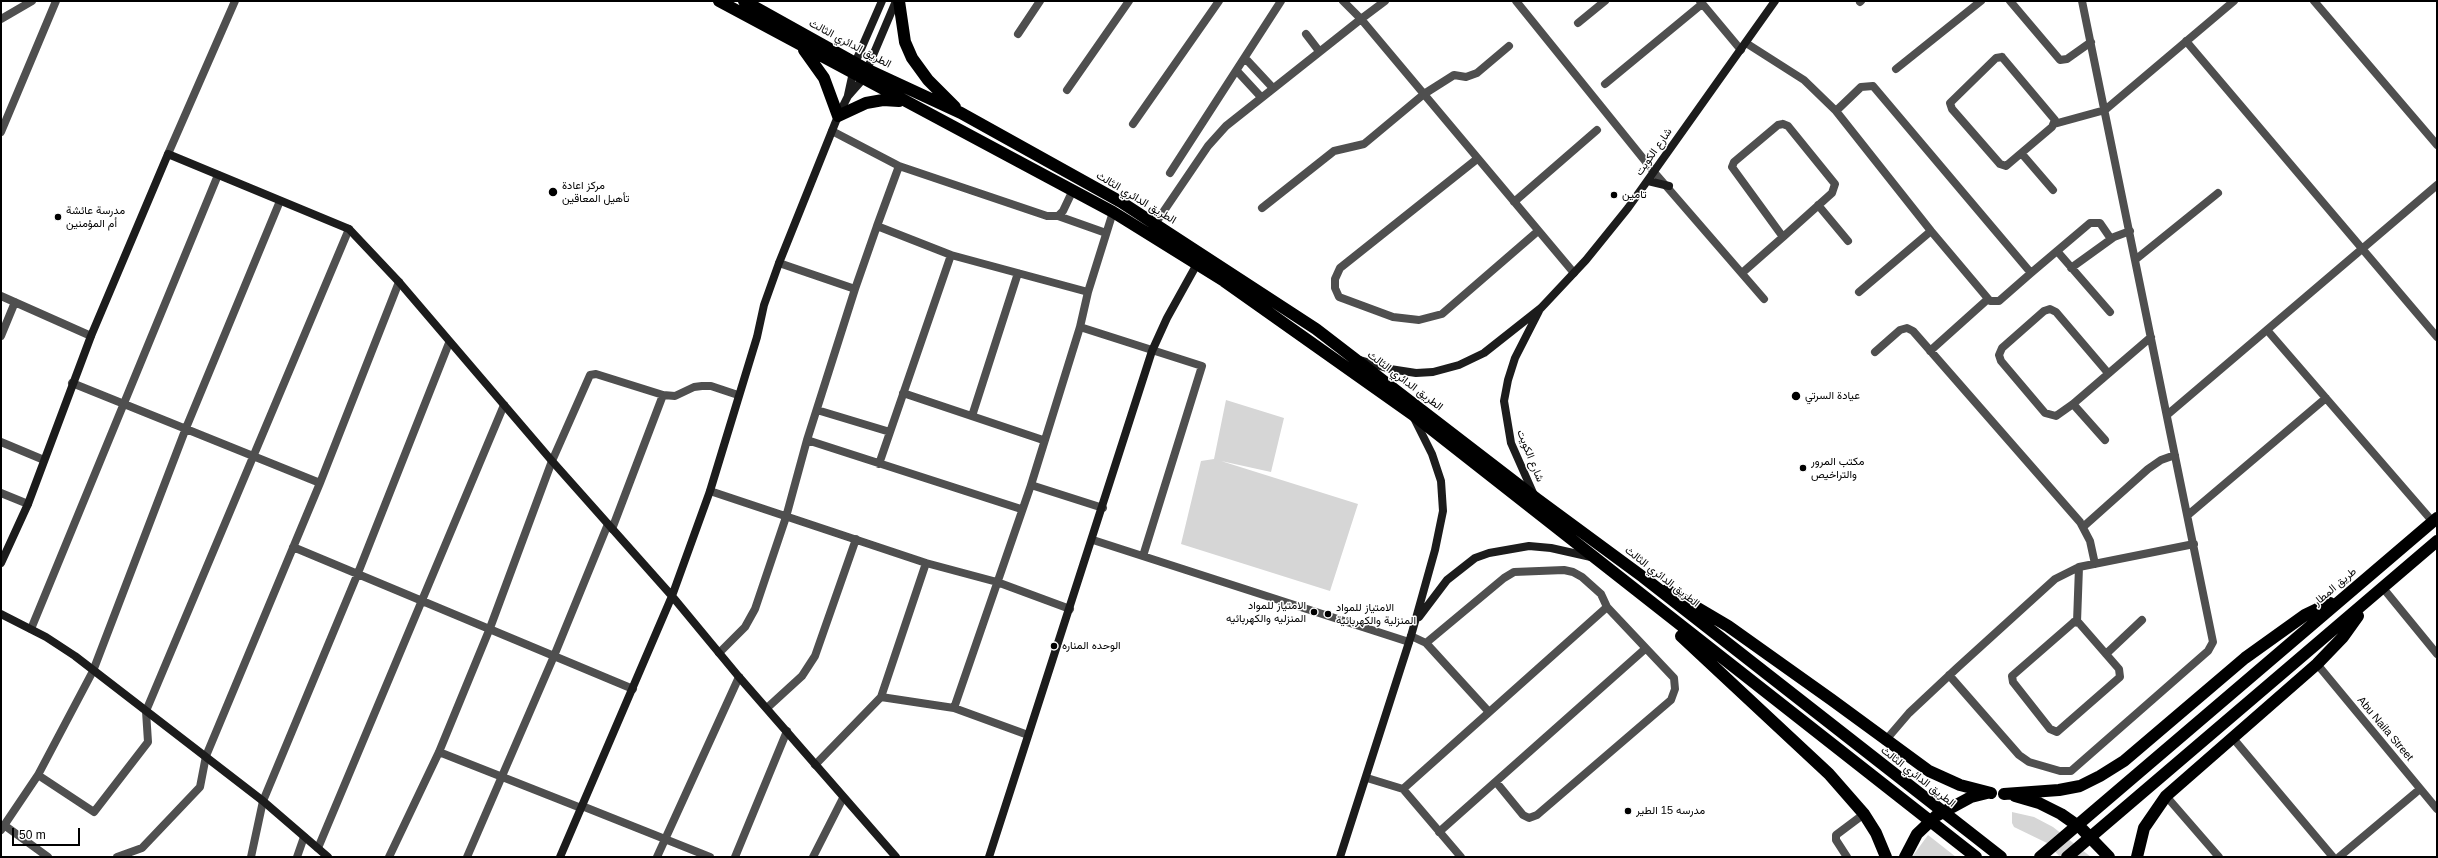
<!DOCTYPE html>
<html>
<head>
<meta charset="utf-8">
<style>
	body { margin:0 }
	#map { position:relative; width:2438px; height:858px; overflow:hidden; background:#fff; font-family:Arial,sans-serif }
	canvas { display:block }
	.frame { position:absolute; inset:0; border:2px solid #000; pointer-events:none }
	.scale { position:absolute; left:12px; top:828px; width:68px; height:18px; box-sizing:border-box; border:2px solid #000; border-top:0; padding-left:5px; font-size:12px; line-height:14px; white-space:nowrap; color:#000; -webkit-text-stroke:3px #fff; paint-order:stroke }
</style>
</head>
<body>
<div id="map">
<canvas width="2438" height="858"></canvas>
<div class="frame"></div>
<div class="scale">50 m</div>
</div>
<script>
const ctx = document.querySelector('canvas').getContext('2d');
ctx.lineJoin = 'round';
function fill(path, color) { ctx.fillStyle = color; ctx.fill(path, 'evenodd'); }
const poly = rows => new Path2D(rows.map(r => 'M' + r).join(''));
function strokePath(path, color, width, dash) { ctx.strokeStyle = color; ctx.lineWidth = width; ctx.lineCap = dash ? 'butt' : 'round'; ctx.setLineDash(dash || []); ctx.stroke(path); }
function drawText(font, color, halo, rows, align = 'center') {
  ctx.font = font + ' Arial,Vazirmatn,sans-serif'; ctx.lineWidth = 3; ctx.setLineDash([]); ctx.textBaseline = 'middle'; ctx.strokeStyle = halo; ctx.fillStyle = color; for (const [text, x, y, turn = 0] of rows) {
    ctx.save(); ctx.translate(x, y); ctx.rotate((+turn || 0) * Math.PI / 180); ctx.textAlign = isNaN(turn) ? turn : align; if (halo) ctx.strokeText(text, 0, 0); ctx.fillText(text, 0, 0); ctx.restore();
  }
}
fill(poly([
	[1226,400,1284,418,1271,472,1221,461,1358,504,1330,591,1181,544,1201,461,1214,459],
	[2012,812,2034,817,2053,827,2091,857,2060,857,2047,843,2014,827,2012,823],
	[1928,835,1956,857,1912,857]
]), '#d6d6d6');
strokePath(poly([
	[1385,1,1361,19,1574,273],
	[1516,1,1654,172,1764,299],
	[1700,1,1741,50],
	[2010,1,2060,60,2067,59,2091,42],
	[2314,1,2437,145],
	[1860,2,1861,1],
	[1,19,32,1],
	[1578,23,1605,1],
	[1018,34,1040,1],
	[1306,34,1319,51],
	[2186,41,2437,337],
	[1746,43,1804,80,1836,111],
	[2002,57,2055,120,2052,127,2006,166,2000,164,1952,109,1950,103,1996,58,2002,57],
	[1245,58,1272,87],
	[1896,69,1981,1],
	[1237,71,1261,97],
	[1605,84,1702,4],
	[1067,90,1129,1],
	[1133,124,1219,1],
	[1783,124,1788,126,1835,184,1832,193,1783,237,1732,167,1734,162,1778,125,1783,124],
	[2054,124,2105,110,2234,1],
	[832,131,899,166],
	[1,132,56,1],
	[168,154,235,1],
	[2022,154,2053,190],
	[1477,159,1340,268,1335,279,1335,288,1339,297,1393,317,1419,320,1442,314,1538,231],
	[1170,173,1281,1],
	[1514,202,1597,130],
	[1818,205,1848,241],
	[1262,208,1334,151,1364,144,1424,94,1454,75,1466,77,1477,73,1509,46],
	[1058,216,1106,233],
	[1155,224,1208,146,1226,126,1361,19,1343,1],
	[877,226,899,166,1047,216,1058,216,1063,211,1073,190],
	[2057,251,2110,312],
	[951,255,1088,292],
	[2135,260,2218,193],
	[2071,268,2114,237,2130,231],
	[1742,273,1783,237],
	[2031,273,1873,86,1861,87,1836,111,1931,231,1990,301,1999,301,2031,273,2090,223,2100,223,2111,239],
	[855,289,877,226,951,255,879,464],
	[1859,292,1931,231],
	[1,296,91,336],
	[1080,327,1088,292,1113,212],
	[2267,330,2433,522],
	[1,336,15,302],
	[1930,351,1988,299],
	[1875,352,1900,330,1907,328,1913,331,2080,522,2090,541,2095,564],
	[2108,373,2056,312,2050,309,2044,311,2002,348,1999,355,2001,361,2045,413,2056,416,2073,404,2151,337],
	[72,383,320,483],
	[903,393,1043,440],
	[2073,404,2105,440],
	[817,410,890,432],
	[2167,415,2437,185],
	[972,416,1018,273],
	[807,440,1021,509],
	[1,442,44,460],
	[710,491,926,563,997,582,1070,609],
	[1,493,28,504],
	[1103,508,1031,485,1080,327,1202,366,1143,556],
	[2188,515,2326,398],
	[2083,527,2148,469,2161,460,2175,455],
	[612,529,663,395],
	[1093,540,1409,642],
	[293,547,633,689],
	[2383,588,2437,654],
	[2074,622,2079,623,2119,669,2120,677,2057,732,2050,729,2013,682,2012,676,2074,622],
	[2077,622,2079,567],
	[31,629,218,175],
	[1411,636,1426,643,1489,712],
	[1426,643,1504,578,1514,572,1564,570,1573,572,1582,577,1601,594,1607,607,1674,678,1675,689,1671,700,1537,815,1529,818,1523,815,1496,782],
	[719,653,745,627,755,609,786,517,807,440,855,289,779,263],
	[2106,654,2142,620],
	[2317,664,2437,809],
	[1949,675,2019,755,2029,762,2060,771,2071,771,2208,651,2213,642,2082,1],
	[881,697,954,708],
	[767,708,802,676,815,656,856,539],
	[1028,735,954,708,1031,485],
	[2232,737,2333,857],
	[1885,741,1909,713,1957,668,2055,579,2079,567,2194,544],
	[439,752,581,808],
	[815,765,881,697,926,563],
	[38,775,94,812,148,742,146,711,349,229],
	[1367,778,1403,789,1461,857],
	[1403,789,1607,607],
	[2166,796,2219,857],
	[582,806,710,857],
	[4,825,48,857],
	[1,830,38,775,93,671,186,428,280,201],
	[1439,832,1645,649],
	[318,848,504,405],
	[117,857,142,848,200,787,206,756,320,483,399,282],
	[251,857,263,801,358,573,449,343],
	[297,857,304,837],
	[389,857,439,752,490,628,552,461,590,375,596,374,663,395,675,396,694,387,702,386,711,386,738,395],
	[467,857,554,656,608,524],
	[657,857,739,677],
	[735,857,787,731],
	[813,857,843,798],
	[1847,857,1836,840,1836,835,1864,814],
	[2339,857,2420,789]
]), '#4f4f4f', 8);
strokePath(poly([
	[848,95,855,63,882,1],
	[1648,181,1669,186],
	[1360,360,1390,369,1416,373,1433,372,1459,365,1484,353,1541,308,1586,260,1628,208,1775,1],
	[1534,495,1511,443,1504,401,1508,380,1515,358,1539,311],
	[1,563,28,504,91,336,168,154,349,229,399,282,552,461,672,596,560,857],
	[1,614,46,637,75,656,263,801,328,857],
	[1419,617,1447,580,1475,558,1489,553,1529,546,1551,548,1591,557],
	[896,857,739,677,672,596,710,491,757,337,764,305,779,263,838,116,848,96,863,79,896,1],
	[989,857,1152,351,1167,318,1197,264],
	[1340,857,1411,636,1435,550,1443,511,1441,481,1432,454,1413,416]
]), '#1c1c1c', 8);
strokePath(poly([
	[719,1,1113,212,1224,281,1412,414,1976,857],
	[744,1,866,69,961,113,1121,202,1316,329,1537,499,1643,577,2001,857],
	[899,1,905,42,912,58,928,80,955,107],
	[804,50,824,78,838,116,866,103,883,100,899,101],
	[1667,590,1728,626,1832,700,1929,771,1960,785,1991,793],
	[1681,636,1829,774,1864,814,1876,833,1886,857],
	[2004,794,2059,790,2080,786,2100,776,2124,761,2245,658,2305,615,2330,603],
	[2015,796,2039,803,2061,814,2081,828,2109,857],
	[1905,857,1917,834,1936,816,1971,797,1987,793],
	[2040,857,2437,518],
	[2067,857,2437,541],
	[2137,857,2144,828,2166,796,2317,664,2343,637,2358,616]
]), '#000', 12);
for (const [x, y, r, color] of [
	[553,192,5,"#000"],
	[1614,195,4,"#000"],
	[58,217,4,"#000"],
	[1796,396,5,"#000"],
	[1803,468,4,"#000"],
	[1314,612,4,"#000"],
	[1328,614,4,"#000"],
	[1054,646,4,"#000"],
	[1628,811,4,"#000"]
]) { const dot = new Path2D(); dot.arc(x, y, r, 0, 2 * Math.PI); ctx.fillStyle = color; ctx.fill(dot); strokePath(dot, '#fff', 1.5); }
drawText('11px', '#000', '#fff', [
	["الطريق الدائري الثالث",850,44,28],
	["شارع الكويت",1654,152,-55],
	["الطريق الدائري الثالث",1136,198,31],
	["الطريق الدائري الثالث",1405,381,37],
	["شارع الكويت",1530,456,68],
	["الطريق الدائري الثالث",1662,577,38],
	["طريق المطار",2335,587,-40],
	["Abu Naila Street",2385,729,50],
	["الطريق الدائري الثالث",1918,777,38]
]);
drawText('11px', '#000', '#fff', [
	["مركز اعادة",562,186],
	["تأهيل المعاقين",562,199],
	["تامين",1622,195],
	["مدرسة عائشة",66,211],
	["أم المؤمنين",66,224],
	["عيادة السرتي",1805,396],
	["مكتب المرور",1811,462],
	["والتراخيص",1811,475],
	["الامتياز للمواد",1306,606,"right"],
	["المنزليه والكهربائيه",1306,619,"right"],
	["الامتياز للمواد",1336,608],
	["المنزلية والكهربائية",1336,621],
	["الوحده المناره",1062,646],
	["مدرسه 15 الطير",1636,811]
], 'left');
</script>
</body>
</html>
